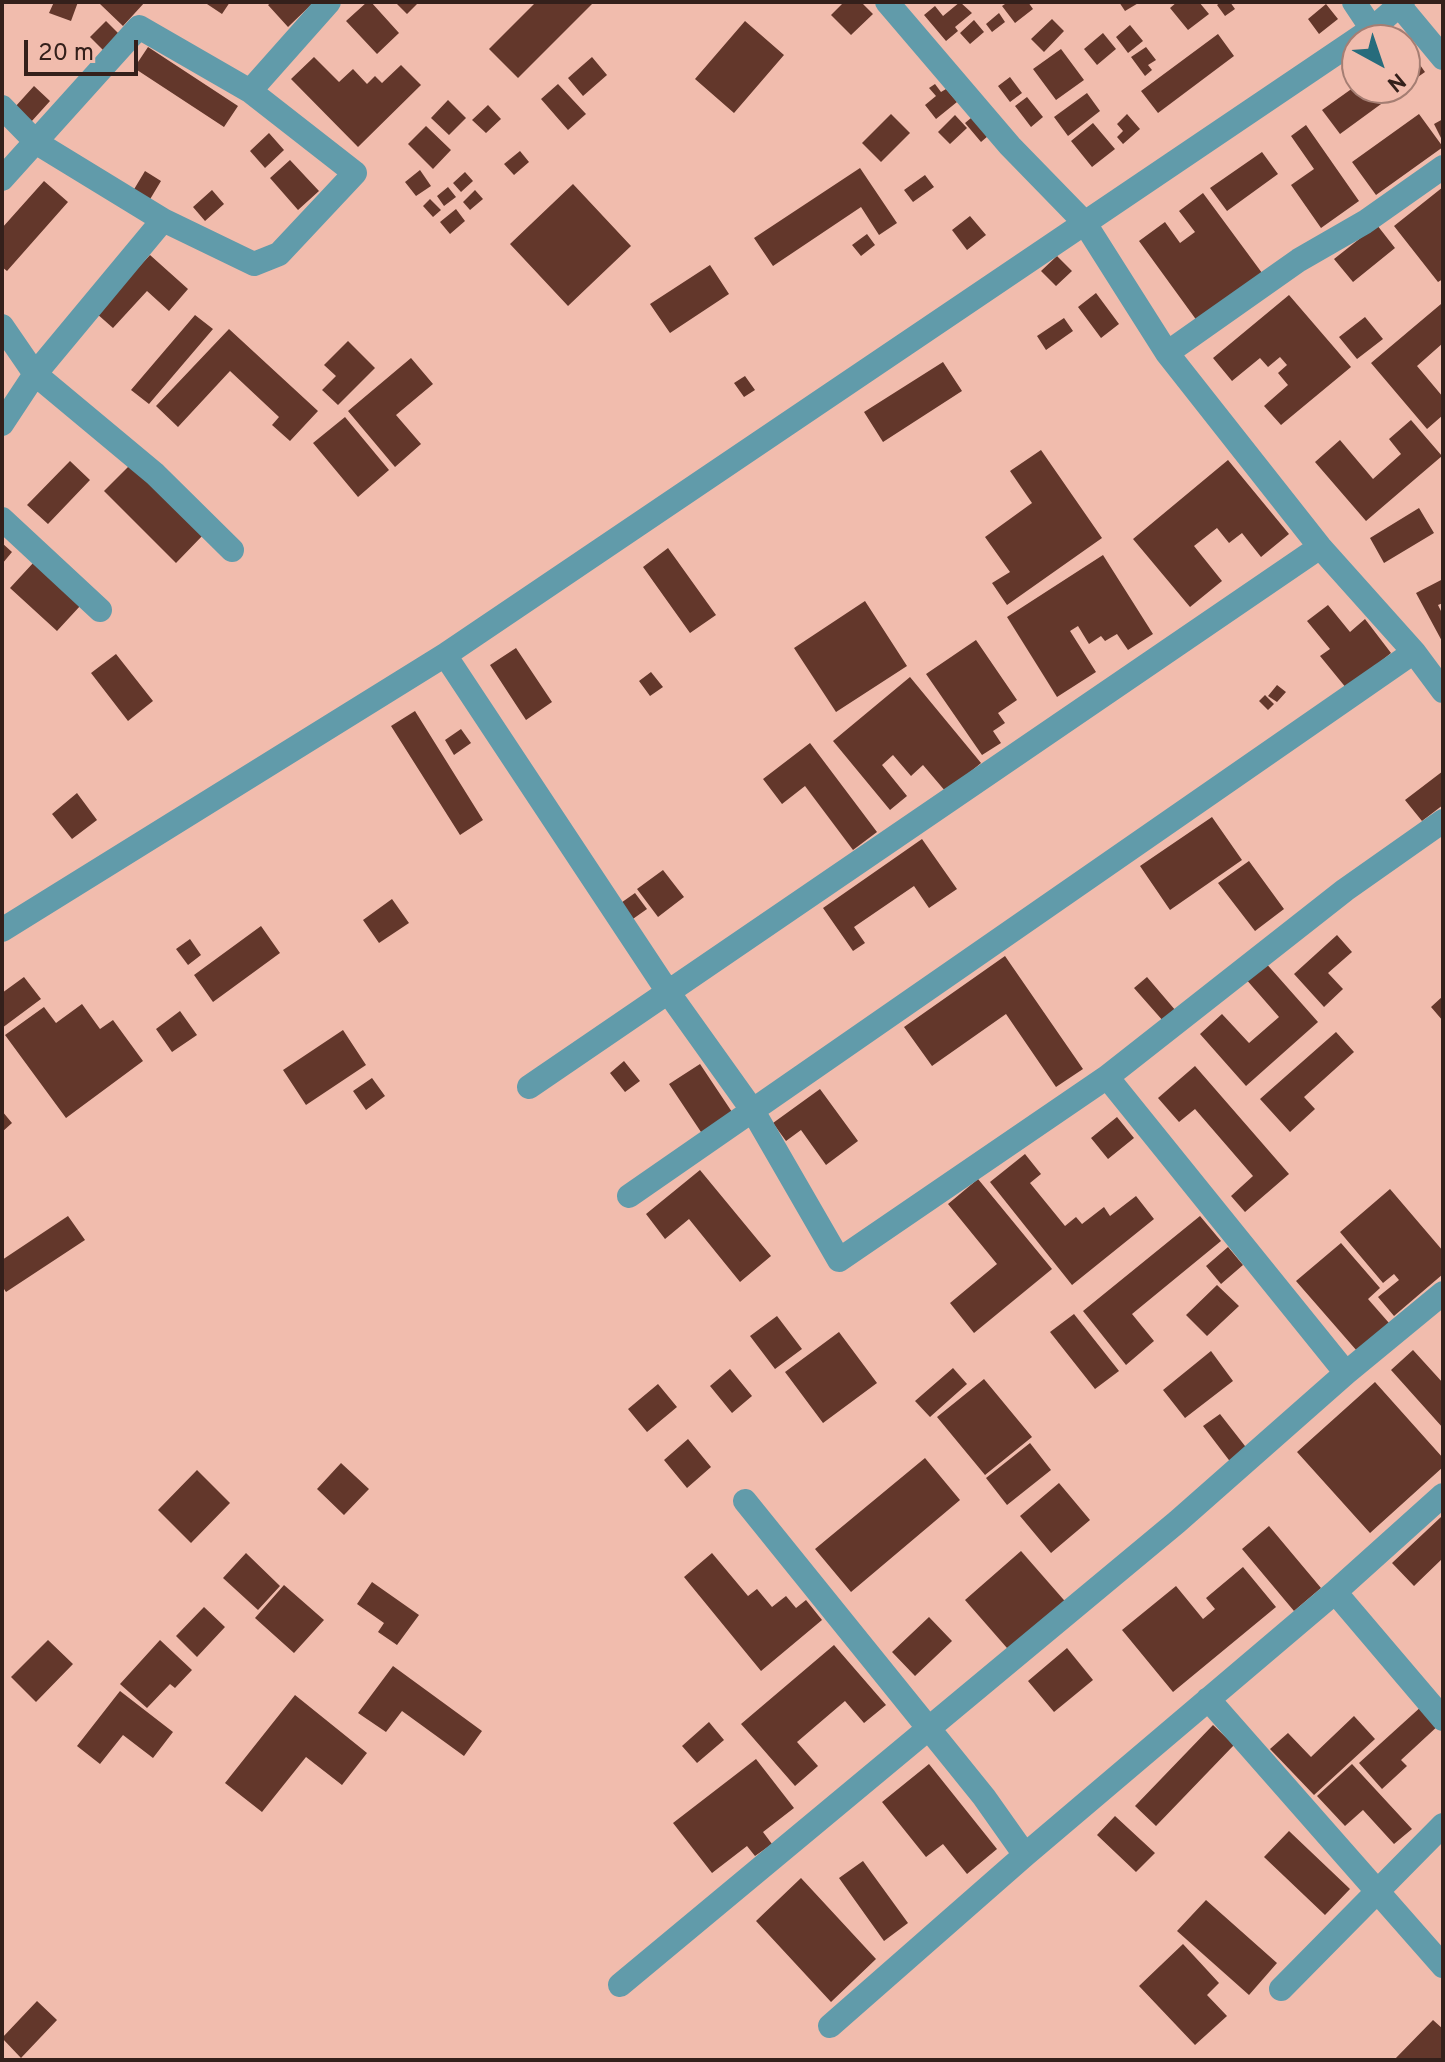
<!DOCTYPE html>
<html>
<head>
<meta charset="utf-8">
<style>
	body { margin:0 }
	#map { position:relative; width:1445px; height:2062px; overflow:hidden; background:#f1bcad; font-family:Overpass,sans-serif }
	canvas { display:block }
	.frame { position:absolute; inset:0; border:4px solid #34201b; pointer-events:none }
	.north { position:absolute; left:1341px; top:24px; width:80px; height:80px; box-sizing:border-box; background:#f1bcad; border:2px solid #a57e73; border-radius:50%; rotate:140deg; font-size:22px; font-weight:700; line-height:32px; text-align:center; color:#34201b }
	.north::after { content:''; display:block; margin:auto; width:28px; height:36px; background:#276c7c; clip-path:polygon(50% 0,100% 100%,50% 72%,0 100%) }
	.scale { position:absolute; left:24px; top:40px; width:114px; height:36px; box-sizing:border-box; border:4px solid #34201b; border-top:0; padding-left:10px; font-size:24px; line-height:28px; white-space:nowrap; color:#34201b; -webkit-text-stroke:6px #f1bcad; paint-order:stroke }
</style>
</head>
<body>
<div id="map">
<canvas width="1445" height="2062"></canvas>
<div class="frame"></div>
<div class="north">N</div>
<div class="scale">20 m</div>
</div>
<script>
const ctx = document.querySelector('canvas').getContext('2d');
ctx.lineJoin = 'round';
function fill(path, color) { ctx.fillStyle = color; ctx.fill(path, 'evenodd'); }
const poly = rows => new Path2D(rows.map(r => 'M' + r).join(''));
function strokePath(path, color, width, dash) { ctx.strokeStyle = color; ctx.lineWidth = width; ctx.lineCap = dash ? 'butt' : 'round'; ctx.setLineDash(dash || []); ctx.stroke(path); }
fill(poly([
	[54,2,78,2,71,21,49,13],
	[102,2,145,2,123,26,100,4],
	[204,2,230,2,222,14],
	[272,2,314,2,288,27,268,5],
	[367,2,371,2,399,33,377,54,346,21],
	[395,2,419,2,407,14],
	[536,2,594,2,518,78,489,49],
	[844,2,861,2,873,14,851,35,831,15],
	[960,2,972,13,955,27,958,31,946,41,924,15,935,6,943,16],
	[1008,2,1028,2,1033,9,1015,23,1002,6],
	[1119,2,1140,2,1125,11],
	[1177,2,1199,2,1209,14,1188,30,1170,8],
	[1221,2,1230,2,1235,9,1225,16,1217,5],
	[1326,4,1338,19,1319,34,1308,19],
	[999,13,1005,22,992,32,986,24],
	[1052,19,1064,31,1044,52,1031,39],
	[974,20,984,32,970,44,960,33],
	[106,21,123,38,107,54,90,37],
	[745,21,784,55,734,113,695,79],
	[1130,25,1143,41,1128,53,1116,37],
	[1103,33,1116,49,1097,65,1084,49],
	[1218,34,1234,56,1158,113,1141,91],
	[148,47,238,106,224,127,134,68],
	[1146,47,1156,60,1148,65,1152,70,1145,76,1131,57],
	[1408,48,1425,72,1405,86,1405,50],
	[1061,49,1084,80,1056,100,1033,69],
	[314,57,339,82,353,69,367,84,375,76,382,83,401,65,421,85,358,147,291,79],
	[592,57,607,75,583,96,568,78],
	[1010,77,1022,93,1010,102,998,86],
	[558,84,586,114,568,130,541,99],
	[935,84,941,92,946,89,957,102,936,119,925,105,936,96,929,88],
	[1357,85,1357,88,1403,88,1340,134,1322,110],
	[34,86,50,101,31,122,15,107],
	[1087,93,1100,111,1068,136,1054,117],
	[1027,97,1043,117,1031,127,1015,106],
	[448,100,466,118,449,135,431,118],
	[488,105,501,119,486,133,472,120],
	[977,113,995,130,981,142,965,123],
	[891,114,910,133,881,162,862,143],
	[1127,114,1140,129,1123,144,1117,137,1123,131,1117,124],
	[1419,114,1443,147,1376,195,1352,162],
	[955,115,967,128,950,144,938,132],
	[1443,119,1443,142,1434,124],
	[1093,123,1115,149,1092,167,1071,141],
	[1306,125,1359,201,1321,228,1291,185,1314,169,1291,136],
	[426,126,451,150,433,169,408,144],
	[269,133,284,150,265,168,250,151],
	[520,151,529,162,514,175,504,164],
	[1262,152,1278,174,1227,211,1210,188],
	[290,160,319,191,298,210,270,178],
	[860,168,897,223,879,235,861,207,773,266,754,238],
	[420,170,431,186,416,196,405,182],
	[145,171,161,181,149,201,133,191],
	[465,172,473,181,461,192,453,183],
	[925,175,934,187,913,202,904,190],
	[44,181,68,202,7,271,2,267,2,228],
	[573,184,631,246,568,306,510,244],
	[448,187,456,197,444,206,437,196],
	[1443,187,1443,279,1438,282,1394,226],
	[212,190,224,204,205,221,193,207],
	[475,190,483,199,470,210,463,202],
	[1203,193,1265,277,1200,325,1139,241,1165,222,1180,243,1195,232,1179,211],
	[430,199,441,210,433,217,423,206],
	[456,209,465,221,450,234,440,222],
	[970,216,986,235,967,250,952,230],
	[1377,225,1395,248,1353,282,1334,259],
	[867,234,875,245,861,256,852,245],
	[150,255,188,289,169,311,147,291,113,328,96,313],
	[1057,256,1072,271,1056,286,1041,271],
	[710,265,729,294,670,333,650,304],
	[1096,293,1119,324,1101,338,1078,307],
	[1289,295,1351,367,1281,425,1264,406,1288,385,1278,373,1287,365,1280,357,1268,367,1260,358,1232,381,1213,358],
	[1441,304,1443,343,1417,366,1443,397,1443,415,1427,429,1371,363],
	[195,315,213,329,149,404,131,390],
	[1365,317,1383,339,1357,359,1339,337],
	[1064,318,1073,331,1046,350,1037,336],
	[229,329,318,411,290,441,272,425,279,417,230,371,178,427,156,406],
	[348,341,375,368,338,405,322,390,336,376,324,365],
	[411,358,433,384,396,415,421,444,395,467,348,411],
	[943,362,962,391,883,442,864,412],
	[745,376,755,390,744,397,734,383],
	[345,417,389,470,358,497,313,443],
	[1411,420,1442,456,1366,521,1315,462,1340,440,1373,479,1401,454,1389,439],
	[1041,450,1102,538,1007,605,992,583,1010,572,985,537,1032,503,1010,471],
	[1228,460,1289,534,1261,557,1242,533,1229,543,1217,528,1194,546,1222,581,1190,607,1133,539],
	[70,461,90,480,48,524,27,505],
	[133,462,205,533,176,563,104,491],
	[1419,508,1434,533,1384,563,1370,538],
	[2,543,12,552,2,564],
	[668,548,716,615,690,633,643,567],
	[1103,555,1153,634,1128,650,1117,634,1105,641,1101,636,1089,644,1078,626,1070,631,1096,672,1057,697,1007,617],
	[34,562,81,605,57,631,10,588],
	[1443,579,1443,603,1438,605,1443,615,1443,643,1416,593],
	[865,601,907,666,836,712,794,648],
	[1328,605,1350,632,1365,619,1391,653,1347,689,1320,656,1330,649,1307,621],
	[976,640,1017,700,998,713,1005,723,993,731,1001,743,982,755,926,674],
	[516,648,552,702,526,720,490,665],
	[116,654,153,701,128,721,91,673],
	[651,672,663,687,650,696,639,681],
	[910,677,981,763,946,792,923,765,911,776,893,755,882,765,907,796,890,810,833,741],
	[1277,685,1286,692,1277,702,1268,696],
	[1265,695,1274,704,1268,710,1259,701],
	[415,711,483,820,460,835,391,726],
	[461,729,471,743,454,755,445,740],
	[810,743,877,832,853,850,805,786,782,804,763,779],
	[1443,771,1443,805,1422,821,1405,800],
	[77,793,97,820,72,839,52,814],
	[1212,817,1242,860,1170,910,1140,866],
	[922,839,957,889,929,908,914,886,854,927,865,943,853,951,823,908],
	[1249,861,1284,909,1255,931,1218,883],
	[663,870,684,897,658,917,637,889],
	[635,893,647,909,630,921,618,905],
	[392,899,409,923,379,943,363,920],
	[261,926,280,953,213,1002,194,975],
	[1337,935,1352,952,1328,973,1343,989,1324,1007,1294,974],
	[190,939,201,955,188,965,176,949],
	[1005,956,1083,1069,1056,1087,1006,1014,932,1066,904,1027],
	[1264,961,1318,1022,1246,1086,1200,1034,1222,1014,1249,1043,1279,1017,1245,978],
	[24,977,41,999,2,1028,2,993],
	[1147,977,1176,1011,1164,1022,1134,988],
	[1443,996,1443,1021,1431,1007],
	[82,1004,100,1029,113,1020,143,1061,66,1118,5,1035,44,1007,56,1023],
	[180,1011,197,1035,172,1052,156,1029],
	[343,1030,366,1065,306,1105,283,1070],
	[1336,1032,1354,1052,1304,1097,1315,1109,1290,1132,1260,1099],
	[624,1061,640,1081,625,1092,610,1073],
	[700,1064,734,1115,703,1135,669,1084],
	[1195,1066,1289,1174,1245,1212,1231,1196,1253,1176,1195,1109,1179,1122,1158,1098],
	[372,1078,385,1096,366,1110,353,1091],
	[820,1089,858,1141,826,1165,801,1130,786,1141,773,1123],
	[2,1111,12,1123,2,1132],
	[1117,1117,1134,1138,1108,1159,1091,1138],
	[1025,1154,1041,1174,1030,1183,1065,1226,1076,1217,1082,1224,1104,1207,1110,1216,1136,1196,1154,1219,1072,1285,990,1182],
	[700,1170,771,1256,740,1282,689,1219,665,1239,646,1214],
	[978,1179,1052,1269,974,1333,950,1303,997,1264,948,1204],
	[1390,1189,1443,1251,1443,1274,1394,1316,1378,1297,1399,1280,1394,1274,1383,1283,1340,1232],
	[68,1216,85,1240,6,1292,2,1286,2,1260],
	[1200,1216,1221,1241,1132,1314,1154,1341,1126,1365,1083,1311],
	[1341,1243,1380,1288,1368,1299,1389,1323,1357,1351,1296,1281],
	[1228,1247,1243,1265,1221,1284,1206,1266],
	[1217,1285,1239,1306,1207,1336,1186,1315],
	[1074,1314,1119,1371,1095,1389,1050,1332],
	[777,1316,802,1349,775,1369,750,1336],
	[839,1332,877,1383,823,1423,785,1372],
	[1413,1350,1443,1383,1443,1428,1391,1370],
	[1211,1351,1233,1381,1185,1418,1163,1390],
	[953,1368,967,1384,930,1417,915,1401],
	[730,1369,752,1396,732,1413,710,1386],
	[984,1379,1032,1437,985,1475,937,1417],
	[1375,1382,1443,1458,1443,1467,1370,1533,1297,1452],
	[658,1384,677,1407,647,1432,628,1409],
	[1220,1414,1252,1455,1235,1468,1203,1426],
	[688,1439,711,1467,687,1488,664,1460],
	[1030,1443,1051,1470,1007,1505,986,1478],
	[925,1458,960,1500,851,1592,815,1549],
	[341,1463,369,1489,344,1515,317,1489],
	[197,1470,230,1503,191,1543,158,1510],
	[1059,1483,1090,1520,1051,1553,1020,1516],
	[1441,1517,1443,1558,1414,1586,1392,1563],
	[1269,1526,1321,1588,1294,1611,1242,1549],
	[1021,1551,1070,1607,1014,1656,965,1600],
	[246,1553,280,1586,258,1610,223,1578],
	[712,1553,748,1596,757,1589,772,1607,786,1596,796,1608,806,1600,822,1620,761,1671,684,1577],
	[1243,1567,1276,1607,1173,1692,1122,1630,1176,1586,1203,1619,1215,1609,1206,1598],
	[372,1582,419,1615,397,1645,378,1632,384,1623,357,1604],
	[284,1585,324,1620,294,1653,255,1618],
	[204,1607,225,1627,197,1657,176,1636],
	[929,1617,952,1641,915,1676,892,1652],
	[48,1640,73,1664,36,1702,11,1677],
	[160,1640,192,1670,175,1688,170,1684,147,1708,120,1684],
	[834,1645,886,1705,864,1723,845,1701,797,1742,818,1766,795,1786,741,1724],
	[1067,1648,1093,1680,1054,1712,1028,1681],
	[393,1666,482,1731,464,1756,402,1711,386,1732,358,1713],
	[120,1691,173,1732,153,1758,123,1735,100,1764,77,1746],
	[295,1695,367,1753,342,1785,306,1757,262,1812,225,1783],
	[1423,1705,1440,1724,1401,1760,1407,1766,1382,1789,1359,1763],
	[1354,1716,1375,1739,1314,1795,1270,1749,1288,1733,1311,1757],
	[709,1722,724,1740,697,1763,682,1746],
	[1213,1725,1234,1745,1156,1826,1135,1806],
	[756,1759,794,1808,763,1832,772,1844,755,1856,747,1846,712,1873,673,1823],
	[929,1764,997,1849,967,1874,943,1844,926,1857,882,1802],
	[1352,1764,1412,1829,1394,1844,1363,1810,1345,1826,1317,1796],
	[1115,1816,1155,1853,1136,1872,1097,1835],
	[1289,1831,1350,1889,1325,1915,1264,1857],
	[863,1861,908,1923,884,1941,839,1878],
	[801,1878,876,1959,831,2002,756,1921],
	[1206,1900,1277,1963,1249,1995,1177,1931],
	[1183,1944,1219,1983,1207,1995,1227,2016,1195,2045,1139,1986],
	[37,2001,57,2020,21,2058,2,2038],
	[1433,2020,1443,2029,1443,2056,1440,2060,1394,2060]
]), '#63372b');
strokePath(poly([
	[887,2,1010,146,1084,222,1167,353,1320,547,1414,652,1443,691],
	[1354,2,1372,29],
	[1399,5,1443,58],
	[2,107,37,143,163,220,254,264,279,254,355,173,250,91,329,2],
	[2,179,139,27,250,91],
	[2,326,35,374,155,474,232,550],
	[1167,353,1299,260,1365,222,1443,167],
	[2,424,35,374,163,220],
	[2,519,100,610],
	[445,655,668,992,753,1111,839,1260,1107,1077,1345,890,1443,821],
	[2,930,445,655,1372,29,1403,2],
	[1107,1077,1346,1373],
	[529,1087,1320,547],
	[629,1196,1414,652],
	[745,1501,984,1797,1025,1855],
	[1335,1592,1443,1719],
	[1208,1699,1443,1966],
	[620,1985,1177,1522,1346,1373,1443,1293],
	[1281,1989,1443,1825],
	[830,2026,1025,1855,1335,1592,1443,1495]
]), '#619baa', 24);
</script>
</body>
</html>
